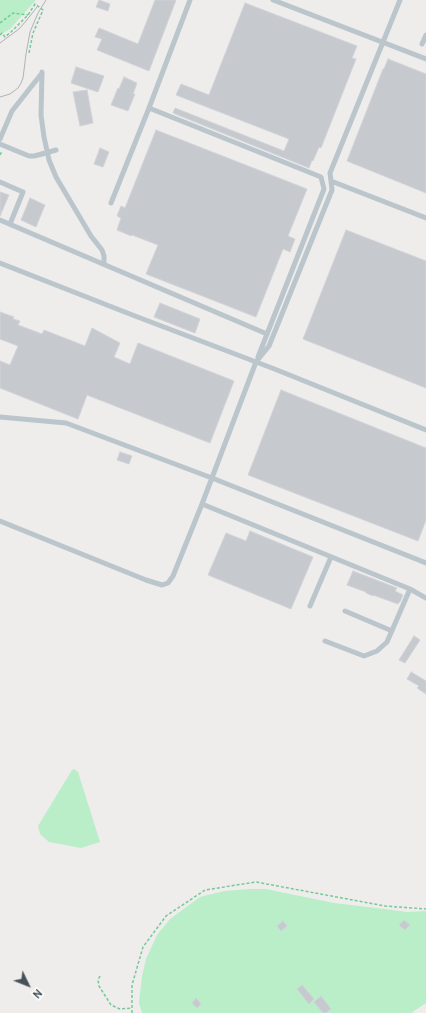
<!DOCTYPE html>
<html>
<head>
<meta charset="utf-8">
<style>
	body { margin:0 }
	#map { position:relative; width:426px; height:1013px; overflow:hidden; background:#efecec; font-family:Overpass,sans-serif }
	canvas { display:block }
	.north { position:absolute; left:8px; top:965px; width:40px; height:40px; -webkit-text-stroke:3px #fff; paint-order:stroke; rotate:133deg; font-size:11px; font-weight:700; line-height:16px; text-align:center; color:#455259 }
	.north::after { content:''; display:block; margin:auto; width:14px; height:18px; background:#455259; clip-path:polygon(50% 0,100% 100%,50% 72%,0 100%) }
</style>
</head>
<body>
<div id="map">
<canvas width="426" height="1013"></canvas>
<div class="north">N</div>
</div>
<script>
const ctx = document.querySelector('canvas').getContext('2d');
ctx.lineJoin = 'round';
function fill(path, color) { ctx.fillStyle = color; ctx.fill(path, 'evenodd'); }
const poly = rows => new Path2D(rows.map(r => 'M' + r).join(''));
function strokePath(path, color, width, dash) { ctx.strokeStyle = color; ctx.lineWidth = width; ctx.lineCap = dash ? 'butt' : 'round'; ctx.setLineDash(dash || []); ctx.stroke(path); }
fill(poly([
	[0,0,36,0,10,29,0,35],
	[74,769,78,772,100,842,81,848,49,842,40,834,38,826,72,770],
	[251,889,266,889,334,903,384,909,407,912,426,911,426,1003,411,1013,142,1013,139,1003,142,976,146,959,157,935,170,919,200,897,224,891]
]), '#b9eec8');
const building = poly([
	[99,0,110,4,108,11,96,7,99,0],
	[155,0,176,0,149,71,97,50,102,39,95,37,99,28,138,44,155,0],
	[245,3,357,46,352,58,356,59,321,148,319,147,313,161,312,160,309,168,173,113,175,108,284,151,289,139,176,95,181,84,209,95,245,3],
	[388,59,426,74,426,193,347,161,383,69,384,69,388,59],
	[76,67,104,76,98,92,71,83,76,67],
	[124,77,137,83,133,94,135,94,128,111,111,105,118,88,119,89,124,77],
	[87,90,93,123,80,126,73,92,87,90],
	[156,130,307,189,288,236,295,239,290,252,283,249,256,317,146,274,158,245,132,235,131,236,117,230,121,218,117,216,121,206,125,208,156,130],
	[100,148,109,152,103,167,94,164,100,148],
	[0,192,9,195,0,216,0,192],
	[30,198,45,205,36,227,21,220,30,198],
	[346,230,426,261,426,388,303,339,346,230],
	[160,303,200,319,195,333,154,317,160,303],
	[0,312,14,317,13,319,20,321,18,325,42,334,44,330,85,346,92,328,120,343,114,357,130,364,138,343,234,381,210,443,87,395,78,419,0,388,0,361,10,365,18,346,0,339,0,312],
	[281,390,426,448,426,520,418,541,248,475,281,390],
	[120,452,132,456,129,464,117,460,120,452],
	[250,531,313,557,291,609,208,575,226,533,246,541,250,531],
	[353,571,397,588,395,591,403,595,400,602,399,602,398,604,373,595,373,596,366,593,366,592,347,585,353,571],
	[414,636,420,640,405,663,399,660,414,636],
	[411,672,426,681,426,694,417,688,419,686,407,679,411,672],
	[404,920,410,925,405,930,399,925,404,920],
	[283,921,287,926,281,931,277,926,283,921],
	[302,985,314,999,309,1004,297,989,302,985],
	[321,996,331,1009,326,1013,323,1013,314,1002,321,996],
	[196,998,201,1004,197,1008,192,1003,196,998]
]);
fill(building, '#c6cacf');
strokePath(building, '#d0d3d8', 1);
strokePath(poly([
	[0,23,13,13,28,15],
	[0,35,2,33,5,37,11,32,28,15,35,4,43,10,33,33,29,53],
	[0,155,2,151],
	[100,976,98,980,99,986,111,1005,120,1009,132,1008],
	[132,1013,132,985,143,947,166,916,205,890,256,882,385,906,426,909]
]), '#72cb96', 1.5, [3, 2]);
strokePath(poly([
	[273,0,426,59],
	[400,0,330,173,332,190,269,346,256,362,202,504,410,589,426,598],
	[422,44,426,35],
	[42,72,41,115,44,137,49,160,56,177,91,236,102,250,104,256,104,264],
	[149,108,321,177,324,189,258,357],
	[0,139,12,111,42,73],
	[0,144,29,156,34,156,42,154],
	[331,181,426,218],
	[0,182,23,192,10,224],
	[111,203,149,108,190,0],
	[0,220,267,334],
	[0,263,135,316,272,368,426,430],
	[0,417,66,423,212,478,426,563],
	[0,521,146,580,162,585,168,583,173,576,202,504],
	[310,606,331,557],
	[345,611,392,631],
	[325,641,364,656,377,651,387,642,410,589]
]), '#bac5cc', 5);
strokePath(poly([
	[0,43,19,29,26,21,37,7],
	[0,97,10,94,18,88,21,83,23,78,26,54,30,32,38,13,46,0]
]), '#aeb2b7', 1);
strokePath(poly([
	[42,154,56,150]
]), '#bac5cc', 5);
</script>
</body>
</html>
